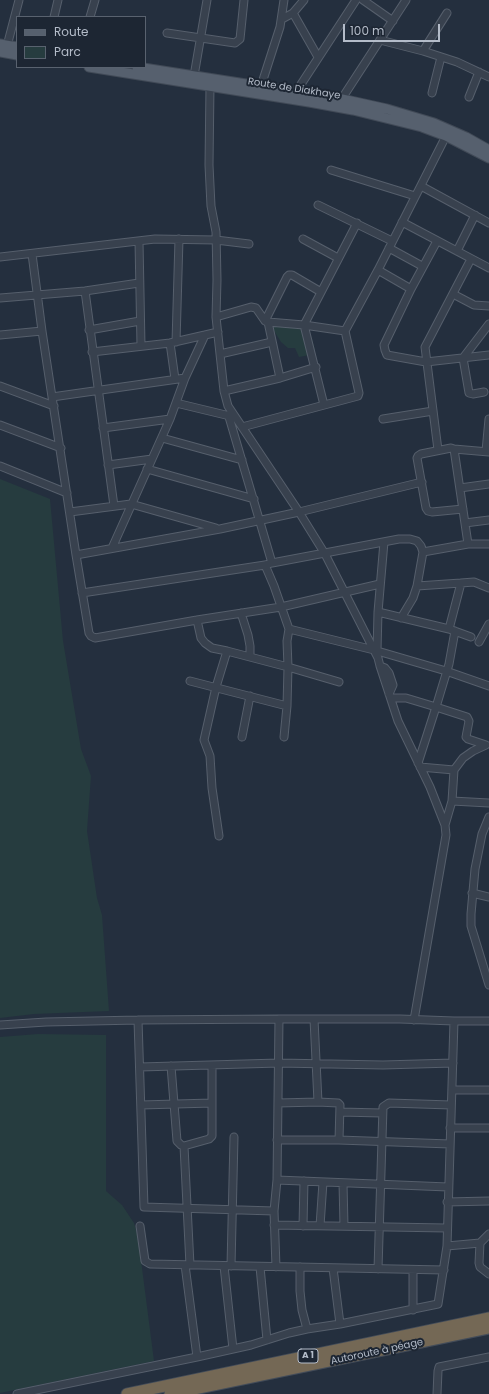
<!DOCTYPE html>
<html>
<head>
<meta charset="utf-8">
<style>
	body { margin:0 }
	#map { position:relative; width:489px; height:1394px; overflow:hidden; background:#242f3e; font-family:Poppins,sans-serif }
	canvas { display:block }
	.legend { position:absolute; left:16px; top:16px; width:130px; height:52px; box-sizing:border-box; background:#1d2633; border:1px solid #59626f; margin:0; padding:5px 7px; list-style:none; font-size:12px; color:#b4bcc9 }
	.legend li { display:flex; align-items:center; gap:8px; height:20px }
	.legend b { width:20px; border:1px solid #59626f }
	.scale { position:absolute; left:343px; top:24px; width:97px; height:18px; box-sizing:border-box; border:2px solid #b4bcc9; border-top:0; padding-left:5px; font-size:12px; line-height:14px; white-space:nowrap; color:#b4bcc9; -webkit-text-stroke:3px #1d2633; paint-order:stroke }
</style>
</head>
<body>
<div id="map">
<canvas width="489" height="1394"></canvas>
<ul class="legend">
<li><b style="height:5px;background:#56606e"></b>Route</li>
<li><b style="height:11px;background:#263c3f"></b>Parc</li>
</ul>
<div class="scale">100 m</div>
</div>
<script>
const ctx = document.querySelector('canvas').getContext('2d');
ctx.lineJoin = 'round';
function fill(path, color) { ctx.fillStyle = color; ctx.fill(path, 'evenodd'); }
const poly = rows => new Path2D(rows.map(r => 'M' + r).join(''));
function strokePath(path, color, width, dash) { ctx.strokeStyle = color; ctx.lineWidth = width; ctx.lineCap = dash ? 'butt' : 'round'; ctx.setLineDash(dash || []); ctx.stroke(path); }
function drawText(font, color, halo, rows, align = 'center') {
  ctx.font = font + ' Poppins,sans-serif'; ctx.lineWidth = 4; ctx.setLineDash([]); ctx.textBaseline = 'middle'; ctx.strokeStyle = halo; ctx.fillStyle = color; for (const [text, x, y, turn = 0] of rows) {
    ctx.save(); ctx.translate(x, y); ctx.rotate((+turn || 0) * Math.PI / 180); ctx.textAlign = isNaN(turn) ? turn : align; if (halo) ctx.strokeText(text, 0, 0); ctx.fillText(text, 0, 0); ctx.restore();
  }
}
fill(poly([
	[278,321,298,323,300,329,305,334,312,339,315,350,310,355,299,357,295,348,288,348,281,342,273,329],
	[0,479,50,499,63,641,81,749,91,776,87,831,97,898,102,915,109,1011,34,1014,0,1018],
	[38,1034,106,1035,106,1191,122,1205,134,1223,138,1237,154,1361,0,1393,0,1037]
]), '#263c3f');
const minor = poly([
	[363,0,393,21],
	[293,13,318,57],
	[54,17,58,0],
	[90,17,95,0],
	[282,19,293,13,304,0],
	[167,33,235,43,240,39,244,0],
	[380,40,423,51,457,62,489,77],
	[7,46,19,0],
	[423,51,447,13],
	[194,76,207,0],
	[210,86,209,165,211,206,216,232,217,280,216,317,224,391,228,406,299,512,325,554,378,658,380,666,385,668,389,673,393,685,389,694],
	[261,86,280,27,284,0],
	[296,92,356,0],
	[432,93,441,57],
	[469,97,479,72],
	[339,103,406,0],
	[331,170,415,196],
	[421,186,489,223],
	[318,205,392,241],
	[402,222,489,268],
	[303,239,338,258],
	[139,241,141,346],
	[437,241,411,289,384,345,385,350,387,355,426,362,489,355],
	[389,248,422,266],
	[457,251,475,215],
	[32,254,42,331,76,555,89,633,91,636,95,638,197,620,281,607,380,584],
	[0,257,155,239,216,240,249,244],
	[378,270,411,289],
	[85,291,114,506],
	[453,294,474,305,489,306],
	[0,298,85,291,139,283],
	[216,317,251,307,256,308,265,321,268,322,304,325,345,331],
	[265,321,287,277,289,275,292,275,321,292],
	[268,322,280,378],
	[89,330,140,321],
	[0,335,42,331],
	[176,342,179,239],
	[170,343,175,379],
	[92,352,170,343,205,335],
	[220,354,272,342],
	[0,386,54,406],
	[224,391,280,378,316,367],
	[484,392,473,394,469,393,463,358,489,324],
	[52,397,185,378],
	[176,403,234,417],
	[324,405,304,325,357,223],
	[229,417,272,563],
	[383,419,433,411],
	[0,425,61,448],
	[242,427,358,396,359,393,345,331,378,270,446,136],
	[103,428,170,419],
	[162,438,242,460],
	[454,449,468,544],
	[438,450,425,347,471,259],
	[486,451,489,419],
	[108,465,152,459],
	[0,466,67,493],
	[147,469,254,499],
	[460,488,489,484],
	[463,509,432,512,428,511,426,508,417,458,418,456,421,454,451,448,454,449,489,452],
	[70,512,131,504,216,528],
	[465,523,489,520],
	[112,548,170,419,185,378,205,335,218,332],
	[423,552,468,544,489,544],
	[76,555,220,529,299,512,422,482],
	[461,583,474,582,489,588],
	[417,586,461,583,449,629],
	[82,593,265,565,272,563,399,539,410,539,417,541,421,546,423,552,417,586,413,598,401,618],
	[378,612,449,629,471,637],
	[241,613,248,635,250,646,250,656],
	[197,620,201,638,205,643,212,648,227,651],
	[289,629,374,650,446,671,489,686],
	[479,642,489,624],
	[377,651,378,612,384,542],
	[380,666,398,721,430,787,445,825,446,835,414,1020],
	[190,681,287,706],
	[391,698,406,698,436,707,449,664,455,631],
	[242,737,250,696],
	[284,737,287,706,288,667,339,682],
	[418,763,436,707,467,717,469,721,466,737,468,739,486,745,473,751,463,758,454,770,452,801,445,825],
	[420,767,454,770],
	[452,801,489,803],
	[489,817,482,834,475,869,471,914,471,926,489,985],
	[219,836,212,788,210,756,204,740,216,687,227,651,288,667,287,641,289,629,274,586,265,565],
	[472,893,489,897],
	[314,1019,318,1102],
	[138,1020,144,1207,274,1211],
	[0,1025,46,1022,138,1020,279,1019,400,1019,454,1021,489,1021],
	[212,1065,212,1103],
	[171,1066,177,1141,181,1145,184,1146,190,1265],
	[140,1067,279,1063,383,1065,453,1063],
	[452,1090,489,1090],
	[278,1103,318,1102,338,1103,340,1105,339,1140],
	[141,1105,212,1103,212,1136,209,1139,184,1146],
	[340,1112,382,1113],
	[450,1128,489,1128],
	[277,1140,339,1140,450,1144],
	[277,1180,448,1187],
	[343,1183,344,1226],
	[447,1202,489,1201],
	[274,1225,446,1228],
	[140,1226,145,1261,150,1264,444,1270],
	[303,1226,304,1181],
	[320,1226,323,1182],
	[480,1243,479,1263,480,1267,489,1274],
	[447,1246,480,1243,489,1234],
	[185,1265,197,1357],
	[224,1266,233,1349],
	[231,1266,234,1137],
	[260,1267,267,1340],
	[276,1267,274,1211,277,1180,279,1019],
	[300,1267,300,1291,302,1310,307,1329],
	[333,1268,340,1324],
	[378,1269,383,1107,389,1103,451,1105],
	[413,1310,413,1270],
	[17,1394,197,1357,251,1345,289,1333,307,1329,340,1324,438,1304,447,1246,454,1021],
	[437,1394,438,1371,439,1367,489,1357]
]);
const major = poly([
	[0,44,17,47],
	[0,52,17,55],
	[89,67,309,102,353,110,422,127,446,136,489,158],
	[137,67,342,99,387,109,434,123,466,137,489,150]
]);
const highway = poly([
	[127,1394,489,1318],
	[170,1394,489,1328]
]);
strokePath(minor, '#565f6c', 9);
strokePath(major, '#414a57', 11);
strokePath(highway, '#434c59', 13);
strokePath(minor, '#38414e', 7);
strokePath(major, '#56606e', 9);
strokePath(highway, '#746855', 11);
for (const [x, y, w] of [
	[308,1356,20]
]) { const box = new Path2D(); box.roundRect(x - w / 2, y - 7, w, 14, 3); ctx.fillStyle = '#1d2633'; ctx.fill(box); strokePath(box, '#b4bcc9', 1); }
drawText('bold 9px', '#b4bcc9', null, [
	["A 1",308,1356]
]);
drawText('10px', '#b4bcc9', '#1d2633', [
	["Route de Diakhaye",294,89,9],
	["Autoroute à péage",377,1352,-12]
]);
</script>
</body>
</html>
